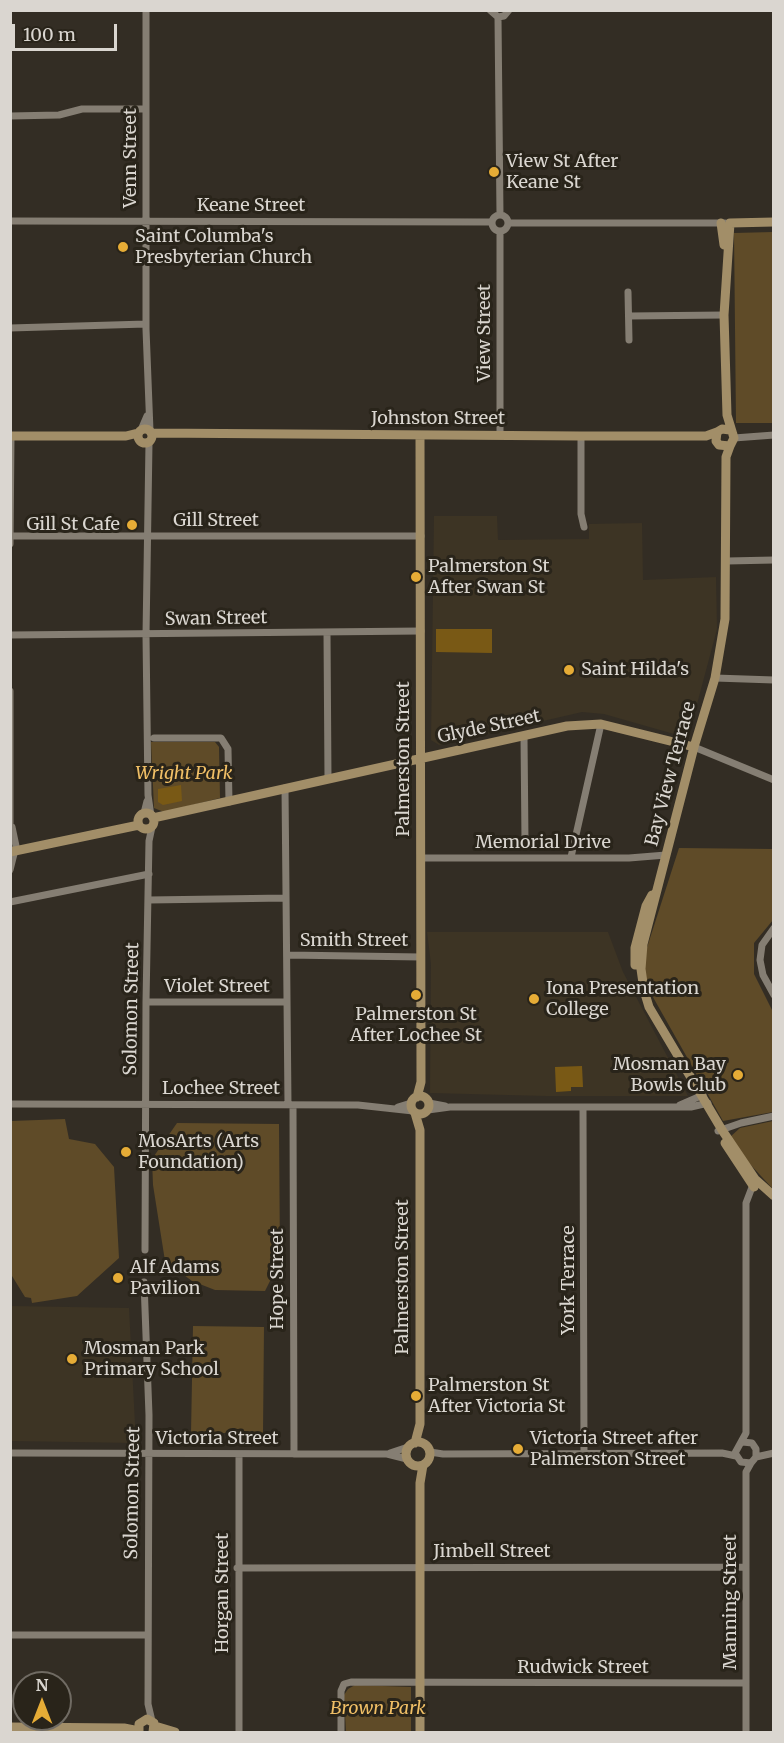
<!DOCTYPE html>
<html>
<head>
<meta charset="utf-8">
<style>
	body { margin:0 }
	#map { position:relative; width:784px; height:1743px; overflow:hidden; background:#332d24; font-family:Merriweather,serif }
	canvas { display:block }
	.frame { position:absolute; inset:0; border:12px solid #dad6d0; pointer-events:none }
	.north { position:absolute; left:12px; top:1671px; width:60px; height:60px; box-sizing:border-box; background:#29241a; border:2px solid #706b63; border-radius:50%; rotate:0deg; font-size:16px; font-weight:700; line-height:24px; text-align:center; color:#dad6d0 }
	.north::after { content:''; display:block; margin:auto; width:21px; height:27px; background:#e6ac36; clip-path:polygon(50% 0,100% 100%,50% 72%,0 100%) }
	.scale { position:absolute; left:12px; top:24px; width:105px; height:27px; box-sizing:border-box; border:3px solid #dad6d0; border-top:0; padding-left:8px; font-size:18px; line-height:21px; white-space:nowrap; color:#dad6d0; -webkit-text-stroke:4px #29241a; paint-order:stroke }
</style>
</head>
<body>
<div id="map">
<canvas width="784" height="1743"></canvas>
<div class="frame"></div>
<div class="north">N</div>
<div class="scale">100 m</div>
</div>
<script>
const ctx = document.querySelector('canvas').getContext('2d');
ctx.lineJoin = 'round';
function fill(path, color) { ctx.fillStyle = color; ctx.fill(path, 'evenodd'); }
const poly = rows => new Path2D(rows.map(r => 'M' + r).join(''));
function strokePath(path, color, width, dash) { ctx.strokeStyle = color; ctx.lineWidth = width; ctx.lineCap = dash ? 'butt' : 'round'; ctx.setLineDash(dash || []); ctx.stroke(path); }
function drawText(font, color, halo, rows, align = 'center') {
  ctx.font = font + ' Merriweather,serif'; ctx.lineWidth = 6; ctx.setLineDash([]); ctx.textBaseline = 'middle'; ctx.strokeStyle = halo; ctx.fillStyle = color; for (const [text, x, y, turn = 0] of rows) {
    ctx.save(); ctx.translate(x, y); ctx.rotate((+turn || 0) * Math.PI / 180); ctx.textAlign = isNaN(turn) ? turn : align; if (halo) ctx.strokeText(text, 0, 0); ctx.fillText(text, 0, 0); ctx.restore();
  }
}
fill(poly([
	[434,516,497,516,498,540,589,539,589,524,642,523,643,580,716,577,717,629,688,738,604,714,582,712,439,745,431,740],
	[427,932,608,932,623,972,688,1096,546,1096,430,1093,431,964],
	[11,1306,129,1308,136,1443,11,1441]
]), '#3d3424');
fill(poly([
	[773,232,773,423,736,423,734,233],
	[151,742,215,742,219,747,220,798,164,812,154,808],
	[679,848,773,849,773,920,754,943,754,974,773,1012,773,1112,723,1121,645,983,642,963],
	[65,1119,69,1139,95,1144,114,1167,119,1258,77,1296,32,1303,31,1298,25,1297,12,1276,11,1121],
	[773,1121,773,1189,748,1162,730,1137,740,1128],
	[177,1123,279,1124,280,1261,265,1291,215,1290,192,1281,165,1261,153,1185,152,1159],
	[193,1326,264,1327,263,1433,191,1433],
	[355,1685,411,1687,411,1732,346,1732,344,1695,348,1689]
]), '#5f4b28');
fill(poly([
	[436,629,492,629,492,653,436,652],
	[181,785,182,801,163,805,158,802,158,789],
	[582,1066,583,1087,571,1087,571,1091,556,1092,555,1067]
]), '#795915');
strokePath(poly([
	[146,10,146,329,150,431],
	[490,10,498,17,504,16,509,10],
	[498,17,500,215],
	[10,116,59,115,82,109,146,109],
	'492 223a8 8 0 1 1 16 0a8 8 0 1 1-16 0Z',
	[10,221,492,222],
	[509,223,725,223],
	[628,292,629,340],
	[629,316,724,315],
	[10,328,146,324],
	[141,430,147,416],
	[500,435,500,231],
	[581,436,581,514,584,527],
	[734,438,774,435],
	[149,443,146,635,148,795,151,816],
	[11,536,421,536],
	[10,544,11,436],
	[727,561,774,560],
	[327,633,328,779],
	[10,635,421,631],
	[715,678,774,680],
	[10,691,10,830],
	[524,737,525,841],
	[154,738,221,738,228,749,229,802],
	[694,747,774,780],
	[285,788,288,1105],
	[144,813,147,801],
	[571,857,601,724],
	[421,858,629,858,666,855],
	[10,870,16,846,12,827],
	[149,900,286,898],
	[10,902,149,874],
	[774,928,762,945,760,960,763,975,774,995],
	[287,955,421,957],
	[146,1002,287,1002],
	[429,1103,445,1106],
	[10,1104,358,1105,413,1111],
	[293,1105,294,1454],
	[680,1105,703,1095],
	[398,1107,411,1103],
	[583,1107,584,1454],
	[428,1110,450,1107,691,1107,708,1103],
	[718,1131,741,1123,774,1116],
	[145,1250,146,1002,149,841,152,827],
	[144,1282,149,1415,148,1704,152,1721],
	[743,1442,752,1443,756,1449,756,1457,751,1463,741,1462,735,1453,746,1433,746,1203,754,1182],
	[430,1452,443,1454,722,1453,736,1456],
	[10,1453,387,1454,407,1459],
	[390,1453,408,1447],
	[756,1457,774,1453],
	[237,1568,746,1567],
	[10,1635,147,1635],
	[239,1732,239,1454],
	[341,1732,341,1691,344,1684,351,1682,746,1683],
	[746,1732,746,1472,751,1463]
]), '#857e73', 7);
strokePath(poly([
	[721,223,724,245],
	'138 436a7 7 0 1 1 14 0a7 7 0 1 1-14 0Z',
	[730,430,722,429,717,432,716,441,719,445,730,446,734,438,727,415,724,315,730,223,774,222],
	[151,433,581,436,706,436,717,432],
	[10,436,126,436,138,433],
	'138 821a8 8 0 1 1 16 0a8 8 0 1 1-16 0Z',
	[153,818,567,726,601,724,694,747],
	[10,852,139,825],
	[635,965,635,948,646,906,652,895],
	[643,987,649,1007,722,1130,755,1179,774,1196],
	[644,990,641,969,643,944,694,747,715,678,725,619,726,457,730,446],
	'411 1105a9 9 0 1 1 18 0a9 9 0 1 1-18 0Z',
	[417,1097,421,1082,420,436],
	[725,1143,754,1187],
	'406 1454a12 12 0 1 1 24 0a12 12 0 1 1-24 0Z',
	[415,1443,420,1424,420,1130,415,1113],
	[155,1726,175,1732],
	[10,1727,124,1728,139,1731],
	[139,1732,139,1724,147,1719,154,1723,153,1732],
	[420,1732,420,1483,423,1465]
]), '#a28e68', 9);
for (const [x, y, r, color] of [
	[494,172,6,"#e6ac36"],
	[123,247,6,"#e6ac36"],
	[132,525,6,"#e6ac36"],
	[416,577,6,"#e6ac36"],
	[569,670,6,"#e6ac36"],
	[416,995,6,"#e6ac36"],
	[534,999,6,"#e6ac36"],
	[738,1075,6,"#e6ac36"],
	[126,1152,6,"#e6ac36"],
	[118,1278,6,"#e6ac36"],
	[72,1359,6,"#e6ac36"],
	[416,1396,6,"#e6ac36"],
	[518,1449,6,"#e6ac36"]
]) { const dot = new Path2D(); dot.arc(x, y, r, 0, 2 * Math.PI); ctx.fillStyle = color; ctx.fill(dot); strokePath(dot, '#29241a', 2); }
drawText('18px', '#dad6d0', '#29241a', [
	["Venn Street",131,158,-90],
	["Keane Street",251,206],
	["View Street",485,333,-90],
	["Johnston Street",438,419],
	["Gill Street",216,521],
	["Swan Street",216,619,-1],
	["Glyde Street",489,727,-12],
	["Palmerston Street",404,759,-90],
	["Bay View Terrace",671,774,-75],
	["Memorial Drive",543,843],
	["Smith Street",354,941],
	["Violet Street",217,987],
	["Solomon Street",132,1009,-89],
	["Lochee Street",221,1089],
	["Palmerston Street",403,1277,-90],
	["Hope Street",278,1279,-90],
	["York Terrace",569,1280,-90],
	["Victoria Street",217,1439],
	["Solomon Street",133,1493,-89],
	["Jimbell Street",492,1552],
	["Horgan Street",223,1593,-90],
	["Manning Street",731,1602,-90],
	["Rudwick Street",583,1668]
]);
drawText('18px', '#dad6d0', '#29241a', [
	["View St After",506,162],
	["Keane St",506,183],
	["Saint Columba's",135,237],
	["Presbyterian Church",135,258],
	["Gill St Cafe",120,525,"right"],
	["Palmerston St",428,567],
	["After Swan St",428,588],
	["Saint Hilda's",581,670],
	["Iona Presentation",546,989],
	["College",546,1010],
	["Palmerston St",416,1015,"center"],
	["After Lochee St",416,1036,"center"],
	["Mosman Bay",726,1065,"right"],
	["Bowls Club",726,1086,"right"],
	["MosArts (Arts",138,1142],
	["Foundation)",138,1163],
	["Alf Adams",130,1268],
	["Pavilion",130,1289],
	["Mosman Park",84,1349],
	["Primary School",84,1370],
	["Palmerston St",428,1386],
	["After Victoria St",428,1407],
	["Victoria Street after",530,1439],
	["Palmerston Street",530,1460]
], 'left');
drawText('italic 18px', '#f0bf66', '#29241a', [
	["Wright Park",184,774],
	["Brown Park",378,1709]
]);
</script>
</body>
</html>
